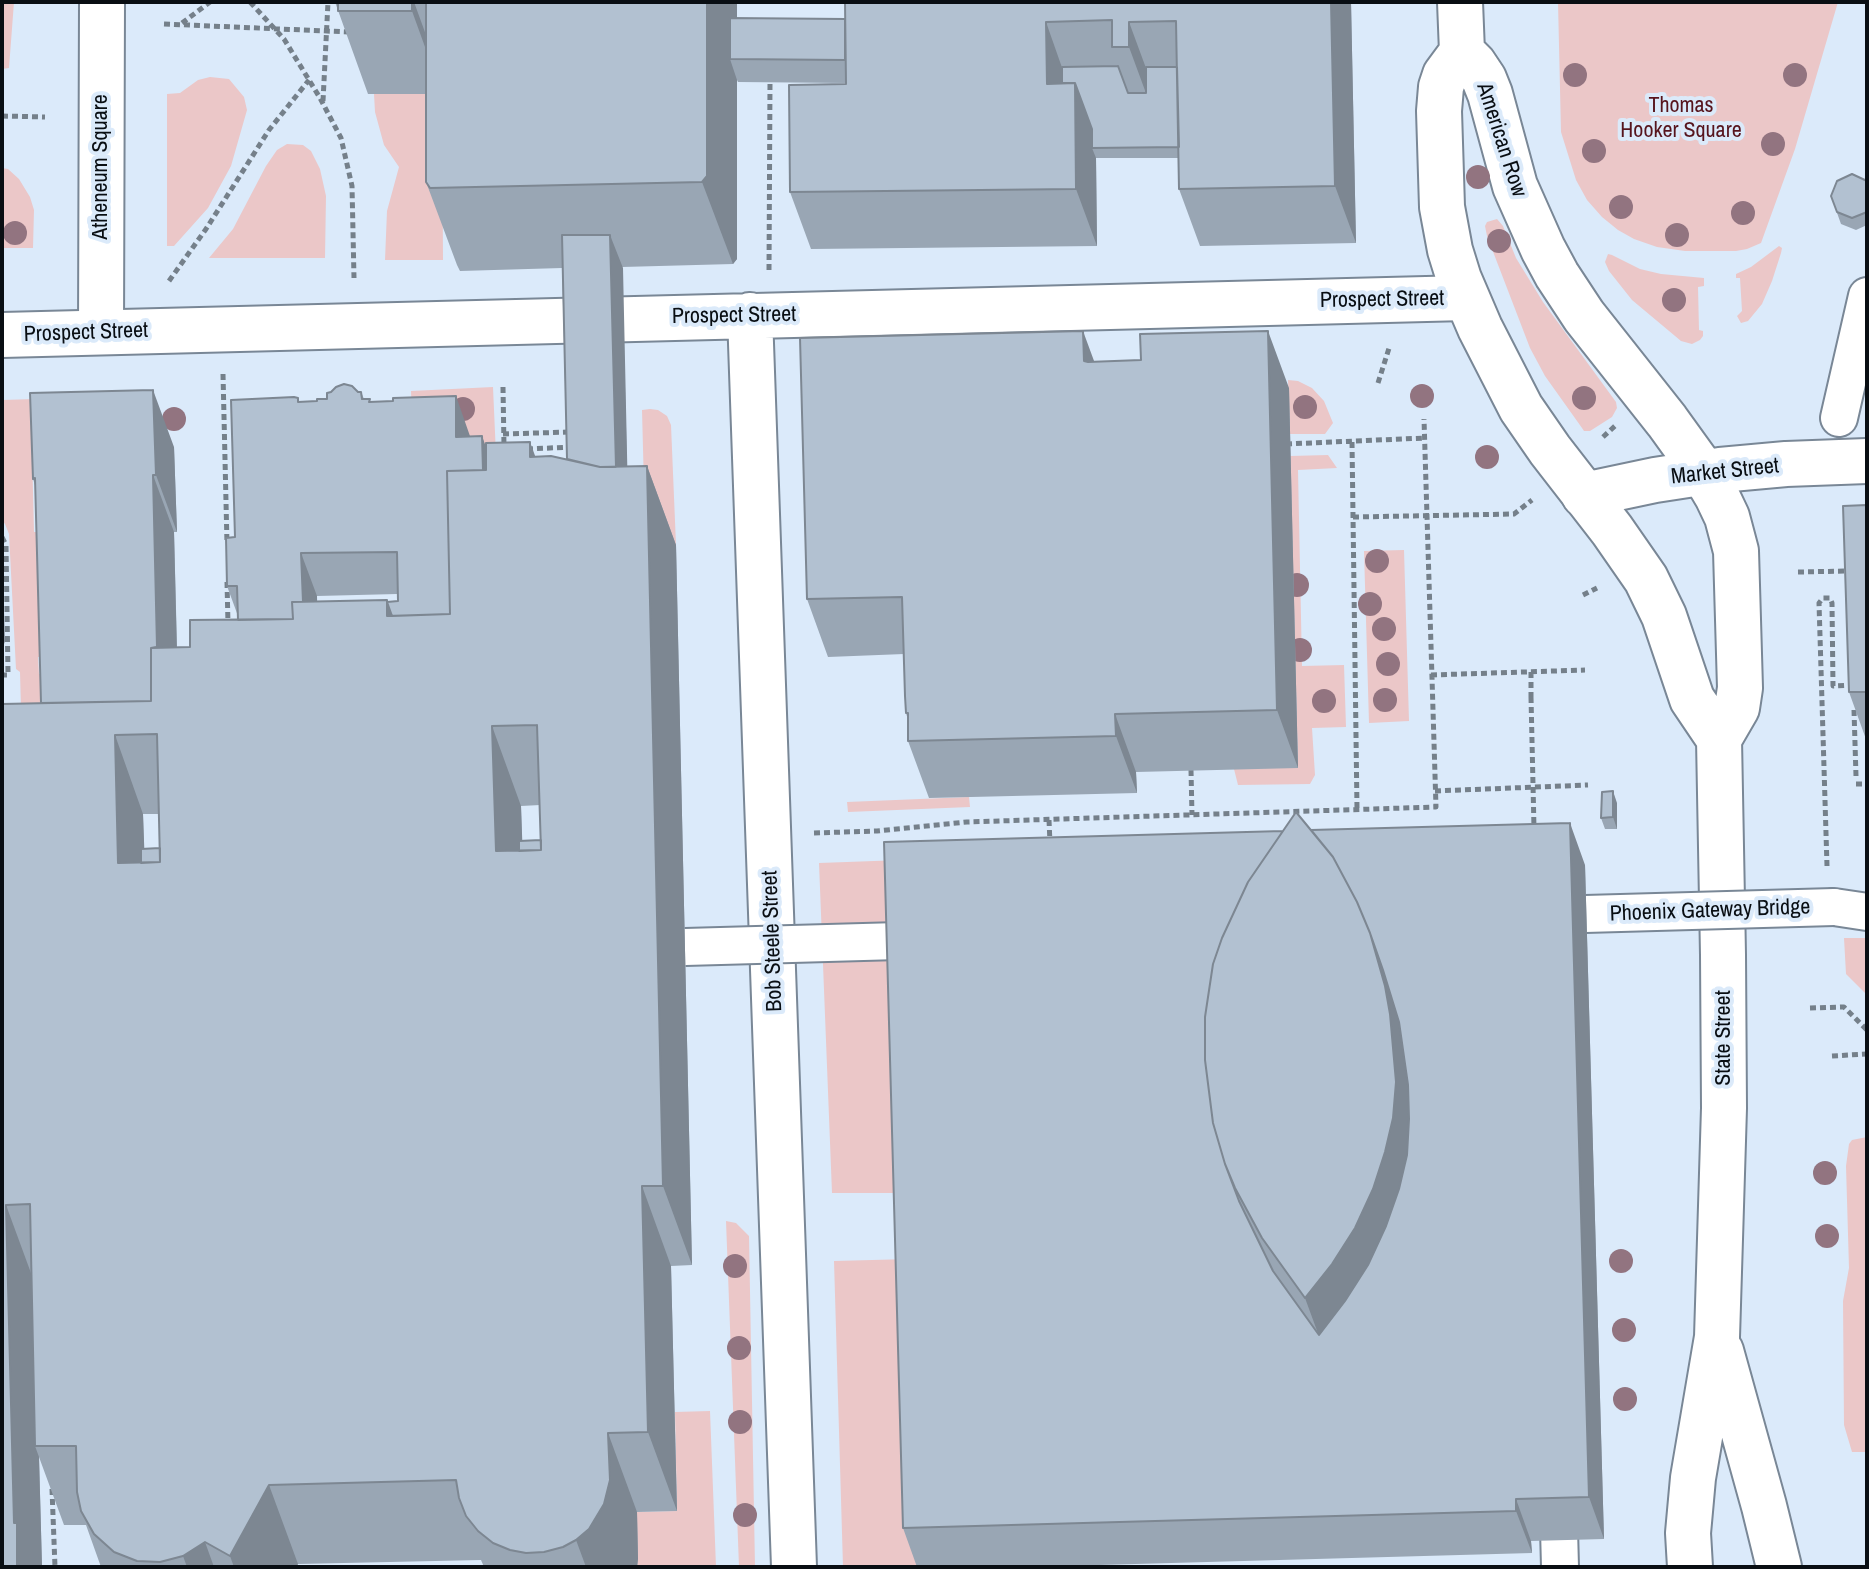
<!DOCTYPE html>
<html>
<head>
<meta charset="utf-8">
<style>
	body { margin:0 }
	#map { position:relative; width:1869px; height:1569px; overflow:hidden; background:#dbeafa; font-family:"Archivo Narrow",sans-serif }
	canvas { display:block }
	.frame { position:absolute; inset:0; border:4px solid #090e13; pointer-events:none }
</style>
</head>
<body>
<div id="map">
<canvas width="1869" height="1569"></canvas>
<div class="frame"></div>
</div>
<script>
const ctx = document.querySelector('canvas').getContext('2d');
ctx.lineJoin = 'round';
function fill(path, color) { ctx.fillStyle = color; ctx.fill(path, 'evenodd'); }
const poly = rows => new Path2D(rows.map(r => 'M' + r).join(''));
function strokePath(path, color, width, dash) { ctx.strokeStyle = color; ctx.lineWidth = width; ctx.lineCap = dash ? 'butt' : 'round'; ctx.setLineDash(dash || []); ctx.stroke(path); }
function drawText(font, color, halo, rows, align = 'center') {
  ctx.font = font + ' "Archivo Narrow",sans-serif'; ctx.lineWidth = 8; ctx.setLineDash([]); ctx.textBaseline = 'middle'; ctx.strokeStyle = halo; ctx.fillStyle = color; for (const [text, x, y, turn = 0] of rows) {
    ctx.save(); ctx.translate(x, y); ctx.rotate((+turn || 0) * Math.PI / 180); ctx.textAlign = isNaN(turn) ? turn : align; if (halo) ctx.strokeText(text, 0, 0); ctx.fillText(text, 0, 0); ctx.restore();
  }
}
fill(poly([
	[2,2,14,2,9,68,2,69],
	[1558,2,1838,2,1795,149,1761,243,1747,249,1736,251,1685,251,1657,247,1634,239,1618,230,1602,217,1587,200,1576,180,1561,132],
	[210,77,229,79,244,97,247,110,231,166,208,208,174,246,167,246,167,94,180,93,198,80],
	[374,94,442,94,443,260,385,260,387,211,399,167,384,145,375,112],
	[287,144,303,145,311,151,320,169,326,196,325,258,209,258,233,229,266,166,277,150],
	[2,168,8,169,19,179,30,197,34,210,33,248,2,248],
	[1497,219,1503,226,1516,258,1543,302,1616,402,1617,408,1612,417,1590,431,1584,431,1582,428,1545,376,1530,348,1487,236,1485,226,1487,222],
	[1779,246,1782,248,1781,253,1772,281,1762,304,1748,321,1741,323,1737,316,1742,311,1740,278,1736,278,1736,274,1751,267],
	[1608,254,1612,255,1640,269,1661,274,1704,278,1704,286,1698,287,1699,330,1703,331,1703,336,1700,340,1692,344,1681,341,1632,300,1609,271,1605,262],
	[1288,380,1298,381,1312,388,1324,401,1333,423,1325,434,1290,434],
	[493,387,497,478,413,441,411,391],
	[35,399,32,452,34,532,47,532,49,657,38,657,39,674,61,674,23,783,20,672,16,669,9,534,5,524,2,520,2,400],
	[650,409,658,410,667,416,671,425,676,545,662,545,644,487,642,410],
	[1328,455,1337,468,1298,470,1302,666,1344,665,1346,727,1312,728,1315,775,1310,784,1238,785,1234,769,1298,767,1290,456],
	[1404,550,1409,721,1369,723,1364,551],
	[969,797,970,807,848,812,847,802],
	[902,860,908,1193,832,1193,819,863],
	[1844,938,1867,938,1867,995,1846,974],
	[1867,1137,1867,1452,1852,1452,1844,1425,1843,1301,1849,1268,1846,1166,1849,1144,1852,1140],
	[726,1221,736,1223,749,1236,755,1567,739,1567],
	[910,1259,918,1567,843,1567,834,1261],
	[710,1411,716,1567,637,1567,637,1512,677,1511,675,1412]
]), '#ebc7c8');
const pedestrian = poly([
	[1839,418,1867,296],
	[1834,907,1867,912],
	[1558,1491,1560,1567]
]);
const minor = poly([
	[101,332,102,2]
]);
const tertiary = poly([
	[750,315,794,1567],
	[2,335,1466,298],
	[1584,495,1655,480,1720,470,1786,464,1867,461]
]);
const secondary = poly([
	[1460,2,1462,52],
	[1462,52,1474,64,1484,79,1490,94,1515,186,1543,249,1557,275,1584,316,1667,421,1698,464,1717,496,1727,517,1736,551,1740,688,1737,708,1719,739,1723,955,1724,1108,1717,1337,1693,1478,1688,1533,1690,1567],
	[1462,52,1445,75,1441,87,1439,111,1442,207,1450,250,1459,279,1480,328,1521,408,1550,450,1612,530,1646,579,1664,616,1692,699,1719,739],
	[1721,1351,1764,1506,1779,1567]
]);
strokePath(pedestrian, '#798796', 40);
strokePath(minor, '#798796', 48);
strokePath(tertiary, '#798796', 48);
strokePath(secondary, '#798796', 48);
strokePath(poly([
	[250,2,284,39,320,98,341,138,352,186,354,278],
	[182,23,210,2],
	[164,24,350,32],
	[323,101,328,2],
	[2,116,45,117],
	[769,270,770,82],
	[169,281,206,229,269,130,309,80],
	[223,374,227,544],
	[1378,383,1390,345],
	[503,387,504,446],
	[503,434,570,432],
	[1603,437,1615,426],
	[1352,442,1357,809],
	[1286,444,1425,438],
	[527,449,573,447],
	[1353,517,1514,514,1532,500],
	[2,537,6,545,8,675,2,675],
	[1798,572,1850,571],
	[227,582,228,624],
	[1583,595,1597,588],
	[1531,672,1531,697],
	[1431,675,1585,670],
	[1854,710,1856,776],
	[1191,770,1192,815],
	[1856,784,1867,784],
	[1435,791,1588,785],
	[1049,820,1050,843],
	[814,833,877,831,967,822,1436,807,1424,419],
	[1827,866,1819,603,1823,598,1830,598,1832,603,1833,686,1853,685],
	[1810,1008,1844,1007,1867,1030],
	[1832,1056,1867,1054],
	[52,1489,55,1567]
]), '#75808a', 5, [6, 4]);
strokePath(pedestrian, '#fff', 36);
strokePath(minor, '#fff', 44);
strokePath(tertiary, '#fff', 44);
strokePath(secondary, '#fff', 44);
const pedestrianBridge = poly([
	[1585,914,1834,907],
	[685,947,899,941]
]);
strokePath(pedestrianBridge, '#798796', 40, []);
strokePath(poly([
	[1531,697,1534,828]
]), '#75808a', 5, [6, 4]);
strokePath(pedestrianBridge, '#fff', 36);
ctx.fillStyle = '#927480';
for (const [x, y] of [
	[1575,75],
	[1795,75],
	[1773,144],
	[1594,151],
	[1478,177],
	[1621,207],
	[1743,213],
	[15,233],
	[1677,235],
	[1499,241],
	[1674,300],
	[1422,396],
	[1584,398],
	[1305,407],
	[463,409],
	[174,419],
	[1487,457],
	[1377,561],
	[1297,585],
	[1370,604],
	[1384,629],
	[1300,650],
	[1388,664],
	[1385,700],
	[1324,701],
	[1825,1173],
	[1827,1236],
	[1621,1261],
	[735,1266],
	[1624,1330],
	[739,1348],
	[1625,1399],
	[740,1422],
	[745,1515]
]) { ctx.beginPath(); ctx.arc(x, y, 12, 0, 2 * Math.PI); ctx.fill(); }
fill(poly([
	[335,2,737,2,737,18,845,19,845,2,1351,2,1356,243,1200,246,1179,189,1179,158,1096,158,1097,246,811,249,790,192,846,83,738,82,737,80,737,259,733,264,622,267,627,466,647,466,676,545,692,1265,671,1266,677,1511,637,1512,638,1559,637,1567,484,1567,481,1560,298,1564,296,1567,101,1567,86,1525,64,1525,39,1457,42,1567,2,1567,2,704,41,703,35,485,33,479,174,447,177,532,174,532,177,647,190,647,238,620,238,616,227,586,235,537,298,398,299,402,317,401,361,392,364,399,370,399,370,402,470,436,482,436,486,449,535,456,567,459,562,268,460,271,457,265,426,182,426,94,368,94],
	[397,594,398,601,317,601,317,596],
	[540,805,541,840,522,840,521,806],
	[143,814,159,814,160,848,144,848],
	[1867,181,1867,225,1856,230,1841,224,1831,196],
	[1095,361,1289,388,1298,768,1136,772,1137,793,929,798,908,741,908,720,906,713,904,654,828,657,807,599],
	[1867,505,1867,742,1849,692],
	[1617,803,1617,829,1605,829,1601,818],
	[1311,830,1585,865,1604,1539,1531,1541,1532,1553,1027,1567,917,1567,903,1528]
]), '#99a6b4');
fill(poly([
	[412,2,414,2,442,79,442,94,412,11],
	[707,2,737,2,737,59,730,59,737,80,737,259,733,264,702,182],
	[1331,2,1351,2,1356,243,1335,186],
	[1046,22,1066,79,1067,129,1047,84],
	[1129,22,1150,79,1150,104,1129,47],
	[1075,83,1096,140,1092,148,1096,158,1097,246,1076,189],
	[610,235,623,268,629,546,617,513],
	[1083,331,1104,388,1084,361],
	[1268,331,1289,388,1298,768,1277,710],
	[153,390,174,447,177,532,156,475],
	[456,396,471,439,456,437],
	[482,436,497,478,484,492],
	[530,442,559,521,530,457],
	[647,466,676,545,692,1265,663,1186],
	[153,475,174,532,180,780,159,723],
	[2,543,2,544,5,644,2,636],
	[301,553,317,596,318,639,303,603],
	[387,600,406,653,387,616],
	[1115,714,1136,772,1137,793,1116,736],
	[492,726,521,806,524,889,496,851],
	[115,735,143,814,146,895,118,863],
	[1613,791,1617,803,1617,829,1613,817],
	[1570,823,1585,865,1604,1539,1589,1497],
	[1370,933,1399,1012,1425,1162,1334,1377,1305,1298],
	[642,1186,671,1266,677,1511,648,1432],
	[6,1205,35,1284,35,1446,39,1457,42,1567,17,1567,14,1523],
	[608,1433,637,1512,638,1559,637,1567,586,1567,576,1540],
	[269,1485,298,1564,296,1567,234,1567,230,1556],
	[1516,1499,1531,1541,1532,1553,1516,1511],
	[205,1542,214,1567,187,1567,183,1556]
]), '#7d8792');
const building = poly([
	[338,2,412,2,412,11,338,11,338,2],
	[426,2,707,2,707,176,702,182,430,188,426,182,426,2],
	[845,2,1331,2,1335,186,1179,189,1176,21,1129,22,1129,47,1112,47,1112,20,1046,22,1047,84,1075,83,1076,189,790,192,789,85,846,84,845,2],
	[730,18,845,19,845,60,730,59,730,18],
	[1118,66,1128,93,1146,93,1146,67,1177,67,1179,147,1092,148,1092,129,1075,83,1062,83,1062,67,1118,66],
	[1852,174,1867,181,1867,212,1852,218,1837,212,1831,196,1837,181,1852,174],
	[562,235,610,235,616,467,600,467,567,459,562,235],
	[1083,331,1084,361,1088,362,1141,360,1140,334,1268,331,1277,710,1115,714,1116,736,908,741,908,713,906,713,905,696,902,597,807,599,800,338,1083,331],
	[344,384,352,386,358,392,361,392,362,399,370,399,369,402,393,401,393,398,456,396,456,437,482,436,483,470,447,471,450,614,392,616,387,602,398,601,397,552,301,553,303,602,292,602,293,619,238,620,237,586,227,586,226,538,235,537,231,400,294,397,298,398,298,402,317,401,317,399,327,399,327,393,331,392,336,387,344,384],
	[153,390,156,475,153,475,157,647,151,648,151,701,41,703,35,478,33,479,30,393,153,390],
	[530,442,530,457,551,456,600,467,647,466,663,1186,642,1186,648,1432,608,1433,610,1480,604,1504,589,1529,576,1540,563,1547,544,1552,526,1553,510,1550,493,1543,478,1531,466,1516,459,1498,456,1480,269,1485,230,1556,205,1542,183,1556,160,1562,137,1561,114,1552,94,1534,81,1511,77,1492,76,1446,35,1446,30,1204,6,1205,14,1523,17,1523,17,1567,2,1567,2,704,151,701,151,648,190,647,190,620,293,619,292,602,387,600,387,616,450,614,447,471,486,470,486,443,530,442],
	[537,725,541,850,496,851,492,726,537,725],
	[157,734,160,862,118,863,115,735,157,734],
	[1867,505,1867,692,1849,692,1843,506,1867,505],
	[1613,791,1613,817,1601,818,1602,792,1613,791],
	[1296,812,1333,857,1357,902,1370,933,1385,986,1390,1014,1396,1082,1393,1118,1385,1152,1373,1189,1355,1228,1332,1264,1305,1298,1262,1238,1235,1188,1225,1164,1213,1123,1205,1060,1205,1017,1213,964,1222,938,1248,882,1296,812],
	[1570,823,1589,1497,1516,1499,1516,1511,903,1528,884,842,1283,831,1248,882,1222,938,1213,964,1205,1017,1205,1060,1213,1123,1225,1164,1239,1201,1273,1271,1319,1335,1345,1301,1368,1265,1386,1226,1399,1189,1407,1155,1409,1119,1408,1085,1399,1022,1383,970,1370,933,1357,902,1333,857,1311,830,1570,823],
	[541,840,541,850,519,851,519,841,541,840],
	[160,848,160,862,141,863,141,849,160,848]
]);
fill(building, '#b2c1d1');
strokePath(building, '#7d8792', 2);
drawText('22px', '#56141d', '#dbeafa', [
	["Thomas",1681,106],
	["Hooker Square",1681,131]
]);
drawText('22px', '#090e13', '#dbeafa', [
	["American Row",1501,140,72],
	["Atheneum Square",101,167,-90],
	["Prospect Street",1382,300,-1],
	["Prospect Street",734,316,-1],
	["Prospect Street",86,333,-2],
	["Market Street",1725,472,-6],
	["Phoenix Gateway Bridge",1710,911,-2],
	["Bob Steele Street",773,941,-92],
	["State Street",1724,1038,-90]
]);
</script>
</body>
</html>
